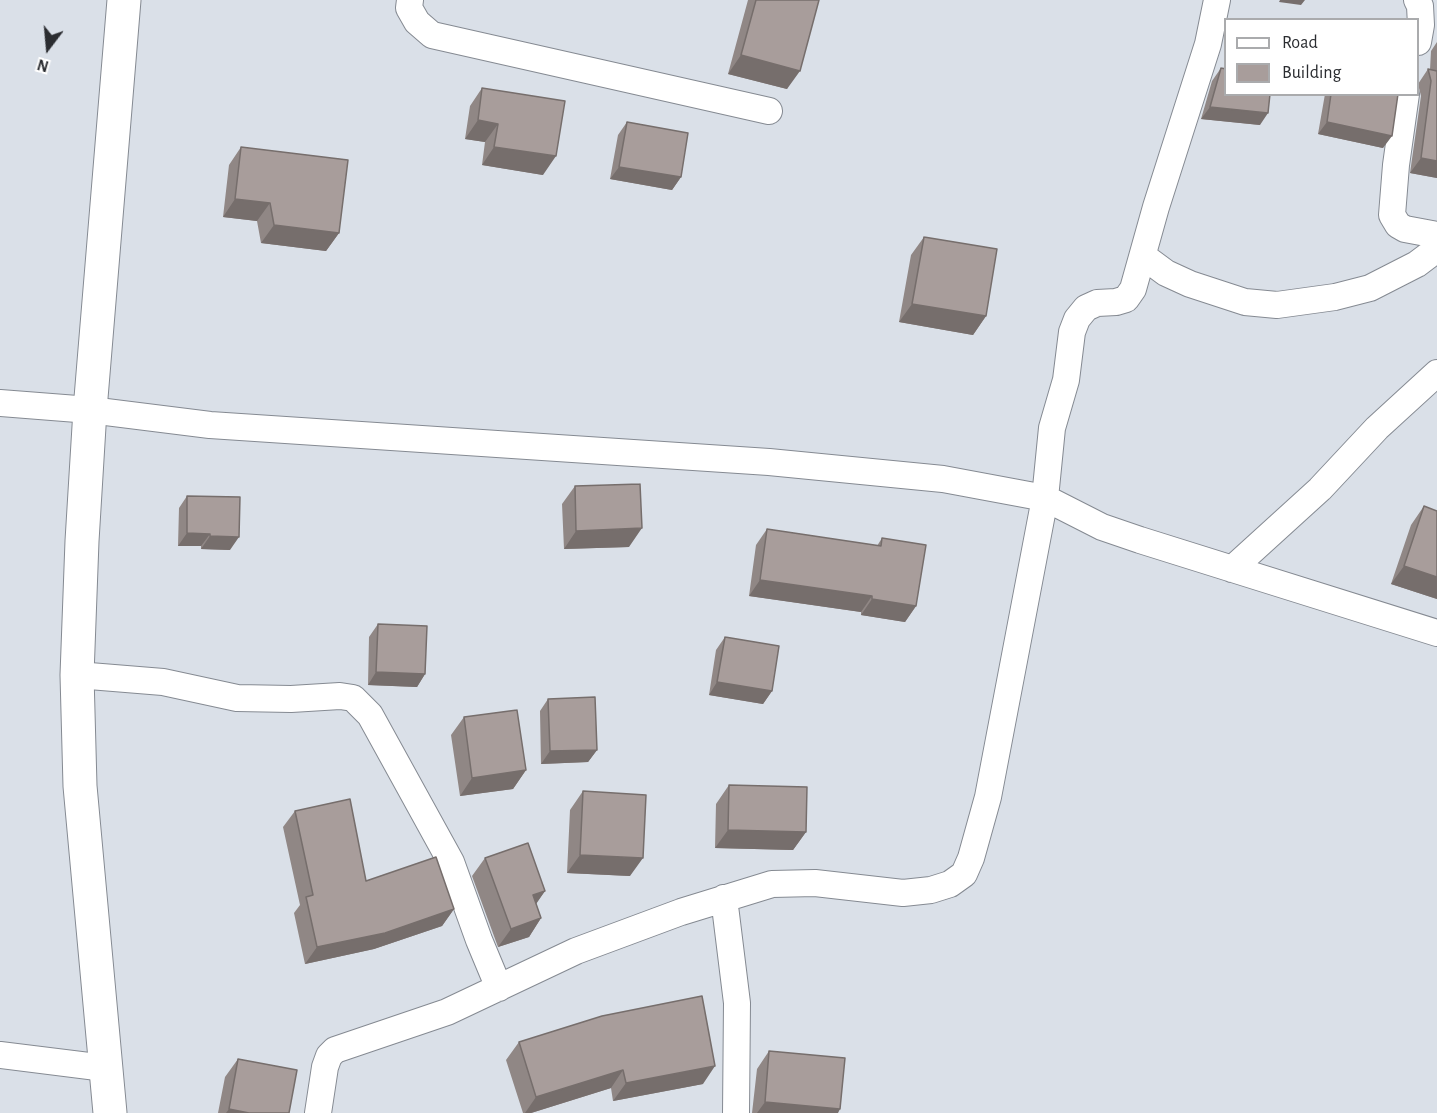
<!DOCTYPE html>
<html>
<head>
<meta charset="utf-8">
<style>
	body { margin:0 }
	#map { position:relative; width:1437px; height:1113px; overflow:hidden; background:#dae0e8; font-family:"Alegreya Sans",sans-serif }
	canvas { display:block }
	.legend { position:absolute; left:1224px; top:18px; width:195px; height:78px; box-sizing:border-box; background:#fff; border:2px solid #aaabad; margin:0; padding:8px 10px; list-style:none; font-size:18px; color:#2b2d31 }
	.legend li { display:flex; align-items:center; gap:12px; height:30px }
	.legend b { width:30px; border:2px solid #aaabad }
	.north { position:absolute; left:18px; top:18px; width:60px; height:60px; -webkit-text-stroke:4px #fff; paint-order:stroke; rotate:196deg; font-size:16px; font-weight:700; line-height:24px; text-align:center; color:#2b2d31 }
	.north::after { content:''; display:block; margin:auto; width:21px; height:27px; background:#2b2d31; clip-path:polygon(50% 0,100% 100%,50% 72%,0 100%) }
</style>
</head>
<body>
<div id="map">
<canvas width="1437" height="1113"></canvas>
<ul class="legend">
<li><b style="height:8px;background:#fff"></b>Road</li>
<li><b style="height:16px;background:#a89d9b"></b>Building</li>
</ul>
<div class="north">N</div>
</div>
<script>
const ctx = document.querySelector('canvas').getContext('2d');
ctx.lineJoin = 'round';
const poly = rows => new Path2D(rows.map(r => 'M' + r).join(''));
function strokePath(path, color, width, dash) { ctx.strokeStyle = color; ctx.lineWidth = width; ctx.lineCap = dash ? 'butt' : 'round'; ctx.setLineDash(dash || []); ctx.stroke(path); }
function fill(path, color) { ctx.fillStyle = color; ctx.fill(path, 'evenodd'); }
const minor = poly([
	[410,0,409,8,417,22,432,35,769,111],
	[1417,0,1420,6,1421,25,1418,42],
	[1406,94,1396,165,1392,215,1398,225,1405,229,1437,235],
	[1143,256,1166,273,1190,284,1245,302,1277,305,1335,297,1370,288,1417,264,1437,249],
	[0,403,90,410,210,425,769,462,943,479,1045,498,1102,527,1140,540,1437,633],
	[1232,569,1320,489,1377,428,1437,373],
	[77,675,163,682,237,698,291,699,340,696,353,698,370,715,451,862,479,940,499,988],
	[724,898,737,1003,736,1113],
	[0,1055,105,1068],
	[318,1113,325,1067,329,1056,335,1050,447,1012,576,951,681,912,772,884,815,883,903,893,931,890,950,884,964,874,971,858,988,797,1045,498,1052,428,1066,380,1072,332,1077,319,1086,308,1097,303,1116,302,1126,299,1133,289,1156,207,1208,44,1217,0]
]);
const major = poly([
	[110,1113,80,786,77,675,82,541,90,410,124,0]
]);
strokePath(minor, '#858a92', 28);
strokePath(major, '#858a92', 35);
strokePath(minor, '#fff', 26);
strokePath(major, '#fff', 33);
fill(poly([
	[748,0,819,0,787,89,728,74],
	[1437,42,1437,178,1410,173,1421,96,1418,84,1428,69,1430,70,1431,51],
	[1221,68,1260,125,1201,119,1212,81],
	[482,88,543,175,482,165,485,142,465,139,470,106],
	[1325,94,1398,94,1383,148,1318,134],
	[627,122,681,177,672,190,610,179,618,135],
	[241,147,339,233,326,251,261,243,257,221,223,217,229,165],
	[924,237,986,316,973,335,899,322,911,255],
	[575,486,629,547,564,549,562,504],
	[187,496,230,550,201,549,201,546,178,546,179,508],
	[1424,506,1437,511,1437,599,1391,584,1411,525],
	[767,529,877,546,882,538,916,606,905,622,861,615,861,612,749,596,756,545],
	[378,624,425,674,417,687,368,685,369,637],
	[725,637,772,691,763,704,709,695,716,650],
	[548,699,597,750,588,762,541,764,540,711],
	[464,717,526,770,513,789,460,796,451,735],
	[729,785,806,832,793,850,715,848,716,804],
	[583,791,630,876,567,873,570,810],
	[295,811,366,881,454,909,442,926,374,949,305,964,294,913,300,905,283,827],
	[485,858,545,891,536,903,541,918,529,937,498,947,472,876],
	[519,1042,703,1084,613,1101,611,1088,531,1113,523,1113,506,1060],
	[769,1051,838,1113,752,1113,757,1069],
	[238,1059,289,1113,218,1113,225,1077]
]), '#908785');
fill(poly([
	[1280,0,1305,0,1301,5,1279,2],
	[741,55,800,71,787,89,728,74],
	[1210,107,1268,113,1260,125,1201,119],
	[478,120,498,124,485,142,465,139],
	[1327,122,1392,136,1383,148,1318,134],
	[494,147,556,156,543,175,482,165],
	[1421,158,1437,161,1437,178,1410,173],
	[619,167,681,177,672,190,610,179],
	[235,199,270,203,257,221,223,217],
	[274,225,339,233,326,251,261,243],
	[912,304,986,316,973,335,899,322],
	[642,528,629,547,564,549,576,531],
	[187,533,210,534,201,546,178,546],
	[210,536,239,537,230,550,201,549],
	[1404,566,1437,577,1437,599,1391,584],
	[760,580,872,596,861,612,749,596],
	[872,599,916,606,905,622,861,615],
	[376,672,425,674,417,687,368,685],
	[717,682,772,691,763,704,709,695],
	[597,750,588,762,541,764,550,751],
	[526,770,513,789,460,796,472,778],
	[728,830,806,832,793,850,715,848],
	[580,855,643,858,630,876,567,873],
	[545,891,532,910,533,895],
	[454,909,442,926,374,949,305,964,317,947],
	[541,918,529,937,498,947,511,929],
	[715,1066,703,1084,613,1101,626,1083],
	[623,1070,611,1088,531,1113,525,1113,536,1097],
	[765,1102,840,1109,838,1113,757,1113],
	[229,1109,249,1113,226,1113]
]), '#766e6c');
const building = poly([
	[756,0,819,0,800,71,741,55,756,0],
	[1221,68,1226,69,1226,94,1270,94,1268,113,1210,107,1221,68],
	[1428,69,1437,71,1437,161,1421,158,1431,81,1428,69],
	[482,88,565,101,556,156,494,147,498,124,478,120,482,88],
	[1331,94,1398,94,1392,136,1327,122,1331,94],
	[627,122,688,133,681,177,619,167,627,122],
	[241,147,348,160,339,233,274,225,270,203,235,199,241,147],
	[924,237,997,249,986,316,912,304,924,237],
	[640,484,642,528,576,531,575,486,640,484],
	[187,496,240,497,239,537,210,536,210,534,187,533,187,496],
	[1424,506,1437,511,1437,577,1404,566,1424,506],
	[767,529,881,546,882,538,926,545,916,606,872,599,872,596,760,580,767,529],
	[378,624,427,626,425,674,376,672,378,624],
	[725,637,779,646,772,691,717,682,725,637],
	[595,697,597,750,550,751,548,699,595,697],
	[517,710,526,770,472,778,464,717,517,710],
	[729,785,807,787,806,832,728,830,729,785],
	[583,791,646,795,643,858,580,855,583,791],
	[350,799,366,881,436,857,454,909,385,933,317,947,306,897,313,895,295,811,350,799],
	[528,843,545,891,533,895,541,918,511,929,485,858,528,843],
	[702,996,715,1066,626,1083,623,1070,536,1097,519,1042,602,1016,702,996],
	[769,1051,845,1058,840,1109,765,1102,769,1051],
	[238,1059,297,1070,289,1113,249,1113,229,1109,238,1059]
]);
fill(building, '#a89d9b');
strokePath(building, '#766e6c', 1.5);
</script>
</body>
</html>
